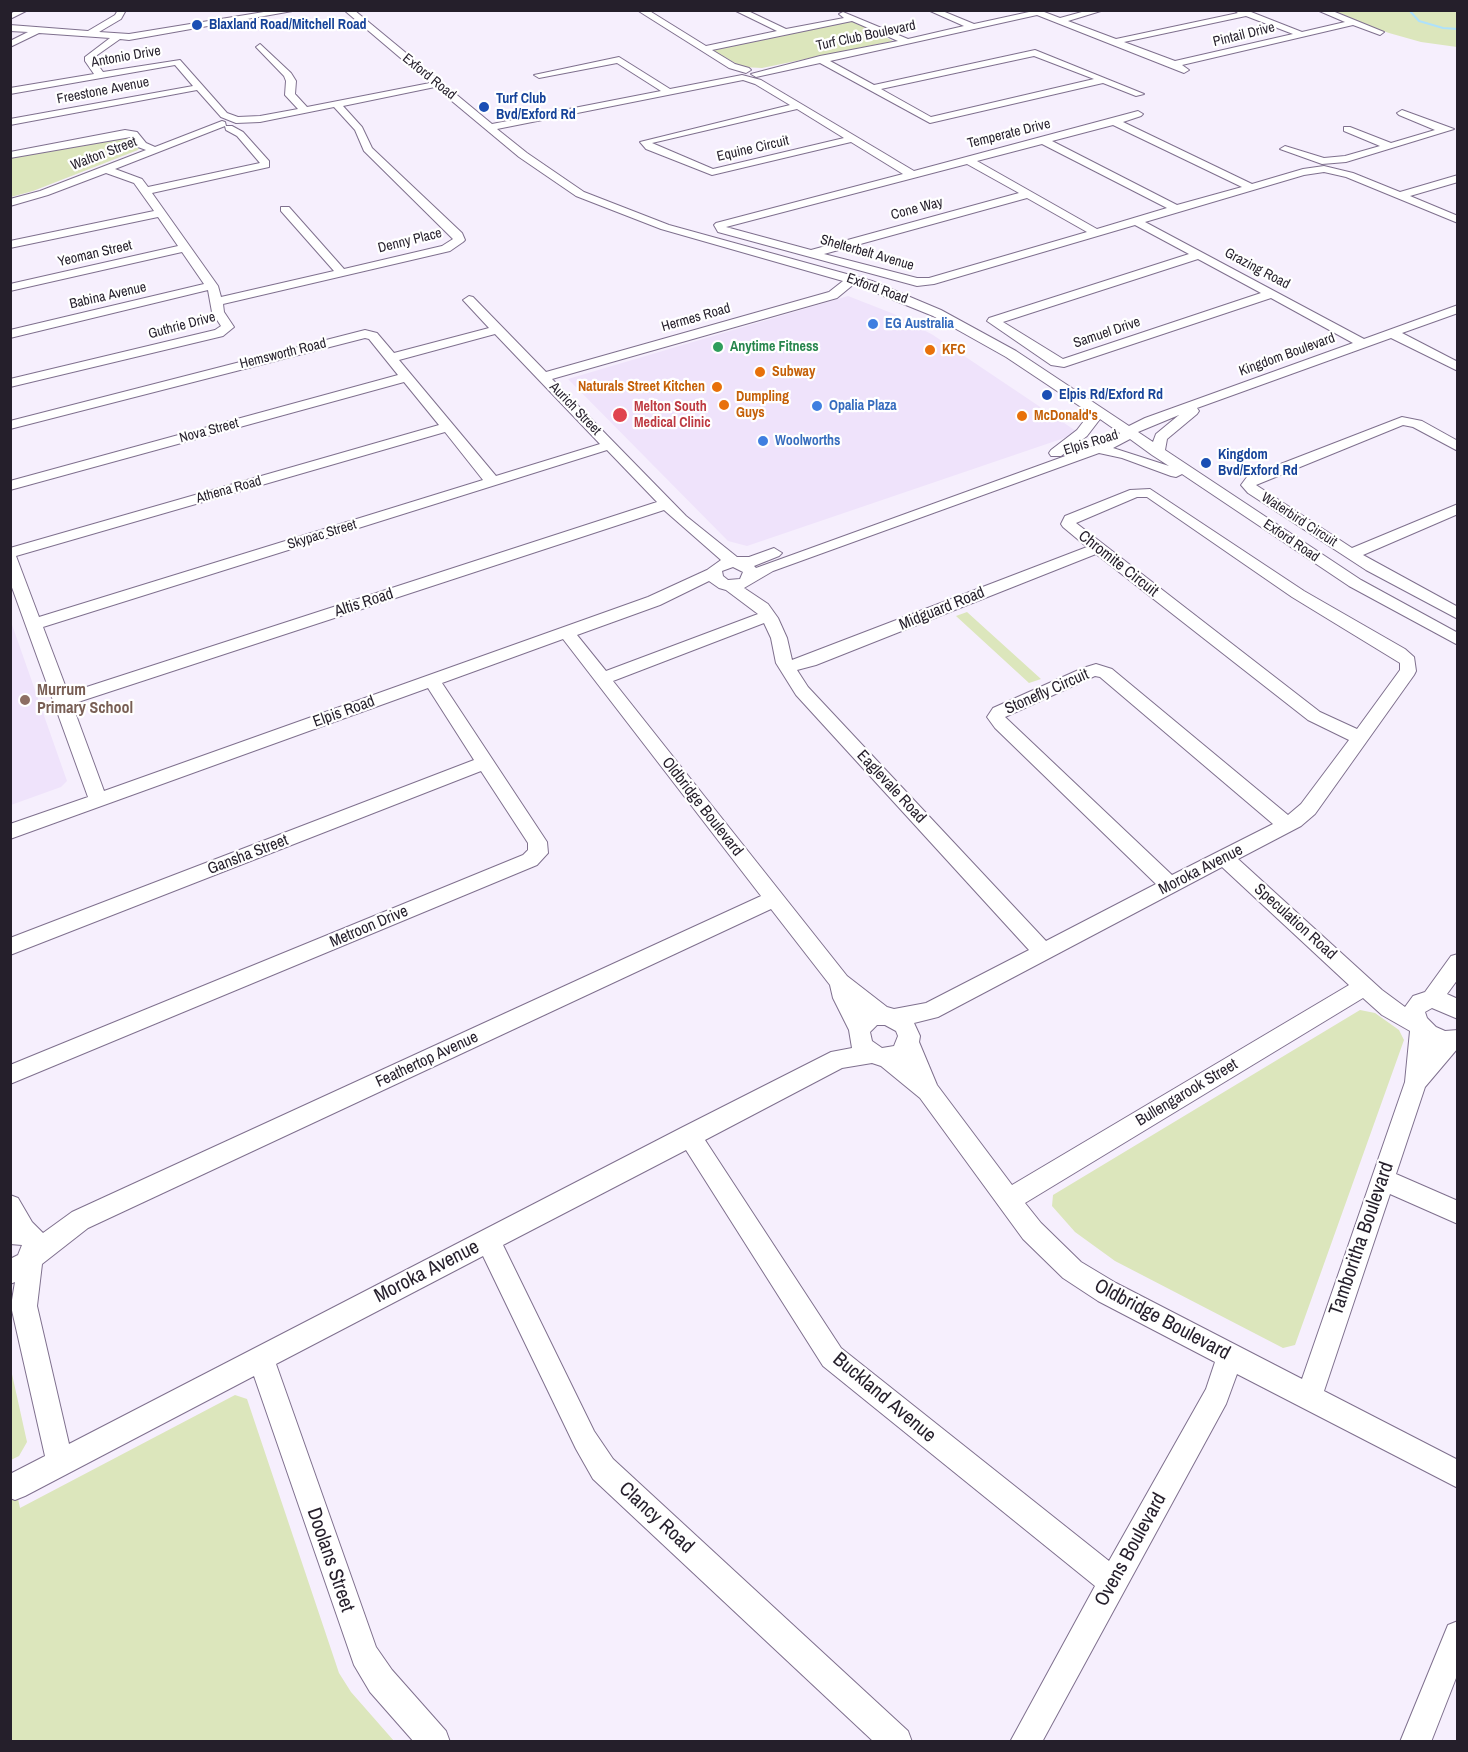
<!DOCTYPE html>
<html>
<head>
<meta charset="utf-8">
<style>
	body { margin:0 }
	#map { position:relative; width:1468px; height:1752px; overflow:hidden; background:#f6effd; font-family:"Archivo Narrow",sans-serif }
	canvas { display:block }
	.frame { position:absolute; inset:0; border:12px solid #251f2b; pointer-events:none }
</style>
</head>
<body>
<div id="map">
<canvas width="1468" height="1752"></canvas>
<div class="frame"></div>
</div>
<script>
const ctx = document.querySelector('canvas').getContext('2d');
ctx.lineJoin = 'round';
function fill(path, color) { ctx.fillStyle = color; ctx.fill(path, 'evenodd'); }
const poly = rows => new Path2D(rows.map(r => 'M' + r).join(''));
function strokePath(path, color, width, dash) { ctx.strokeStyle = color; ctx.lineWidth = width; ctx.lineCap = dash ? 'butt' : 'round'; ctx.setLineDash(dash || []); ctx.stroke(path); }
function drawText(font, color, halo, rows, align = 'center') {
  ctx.font = font + ' "Archivo Narrow",sans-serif'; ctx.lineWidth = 4.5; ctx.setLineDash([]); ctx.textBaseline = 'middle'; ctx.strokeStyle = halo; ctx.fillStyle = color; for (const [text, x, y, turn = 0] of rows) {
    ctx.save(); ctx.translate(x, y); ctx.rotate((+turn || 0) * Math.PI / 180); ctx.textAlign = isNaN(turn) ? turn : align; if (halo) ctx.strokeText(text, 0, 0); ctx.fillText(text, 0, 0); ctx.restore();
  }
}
fill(poly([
	[848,296,894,314,933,335,1079,433,747,546,728,541,568,379],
	[10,619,67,781,61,787,11,805]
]), '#efe3fb');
fill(poly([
	[1326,11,1457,11,1457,47,1421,42,1389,33],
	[847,21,856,22,893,41,762,68,742,67,712,50],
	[128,137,139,148,138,150,33,191,11,197,11,157],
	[967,612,1041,679,1029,683,956,616],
	[1360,1010,1375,1013,1399,1030,1404,1040,1295,1345,1283,1348,1115,1261,1075,1232,1052,1206,1053,1195],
	[10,1365,27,1442,19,1456,11,1460],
	[235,1395,247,1399,339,1673,351,1692,394,1741,11,1741,10,1462,20,1508]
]), '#dce6bc');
strokePath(poly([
	[1409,10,1419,21,1443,28,1458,29]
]), '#aee1fb', 2);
const minor = poly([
	[17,10,28,10,10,19,10,14,17,10],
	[118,10,126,10,121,19,99,32,129,34,276,10,298,10,129,40,120,39,93,58,103,72,180,60,227,113,238,117,260,116,298,109,285,95,286,81,284,76,256,47,260,44,291,73,296,81,295,94,307,107,430,83,344,10,354,10,492,124,661,91,617,63,539,78,534,75,619,57,670,89,742,75,761,80,914,171,1138,111,1143,114,1141,116,1123,122,1252,184,1303,169,1324,166,1353,173,1400,192,1458,175,1458,182,1410,196,1458,216,1458,223,1346,177,1324,172,1304,175,1145,222,1364,339,1458,305,1458,313,1402,333,1458,362,1458,371,1391,338,1197,408,1199,411,1197,414,1167,439,1165,450,1361,580,1458,633,1458,645,1349,586,1182,474,1176,477,1171,476,1122,458,1099,453,773,571,744,588,768,604,778,618,787,638,792,660,1087,547,1063,527,1061,524,1065,516,1130,490,1150,489,1304,591,1405,649,1414,657,1416,671,1414,675,1315,814,1301,826,1238,859,1382,990,1405,1007,1413,996,1425,992,1451,956,1458,954,1458,979,1447,994,1458,999,1458,1019,1432,1008,1425,1012,1427,1018,1436,1027,1445,1031,1458,1030,1458,1048,1425,1087,1396,1174,1458,1201,1458,1224,1390,1194,1324,1391,1458,1460,1458,1488,1237,1374,1226,1404,1042,1742,1010,1742,1095,1586,823,1366,686,1150,503,1245,594,1431,613,1459,908,1731,912,1742,874,1742,593,1479,576,1449,483,1256,276,1364,376,1647,392,1670,446,1731,450,1742,414,1742,370,1692,354,1665,254,1376,25,1496,15,1500,10,1498,10,1474,45,1456,11,1306,15,1282,10,1284,10,1259,18,1255,22,1245,10,1244,10,1195,18,1198,32,1222,43,1233,72,1212,761,896,563,639,442,683,547,842,548,853,537,865,10,1084,10,1065,523,855,528,850,528,843,481,771,10,955,10,938,474,760,428,688,10,839,10,824,88,797,10,582,10,548,439,425,404,382,10,490,10,481,398,375,369,339,365,338,10,429,10,421,365,330,377,333,394,353,489,328,463,300,469,296,473,297,546,372,829,292,843,281,661,229,576,196,519,157,435,87,343,106,362,127,372,148,462,233,465,240,463,242,450,251,223,304,224,312,234,327,223,336,10,387,10,379,215,330,221,326,212,312,208,290,10,338,10,330,204,284,182,252,10,291,10,284,178,246,158,217,10,248,10,241,154,211,134,183,106,173,48,195,10,206,10,199,40,191,146,150,138,147,131,137,10,158,10,152,125,130,137,132,146,143,155,147,222,121,225,122,226,126,232,126,243,132,269,161,269,167,152,193,218,286,221,297,334,271,281,211,281,207,289,207,344,269,442,246,453,239,364,151,355,130,334,107,260,122,236,123,221,117,197,90,10,125,10,119,193,86,175,65,10,94,10,88,94,74,85,61,85,57,110,38,39,33,10,47,10,41,28,32,10,31,10,25,88,31,115,15,118,10],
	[743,80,755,84,790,105,640,142,646,149,712,175,851,142,903,174,716,223,714,225,718,232,917,286,934,284,1135,225,1189,254,989,318,987,321,1051,365,1064,367,1271,298,1353,343,1145,418,1129,426,1016,351,941,310,872,281,669,225,584,192,527,153,497,129,743,80],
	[797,109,844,138,713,169,652,143,797,109],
	[1113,125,1242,187,1177,205,1052,141,1113,125],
	[225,126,226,130,237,136,260,163,148,187,142,179,115,169,225,126],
	[1042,144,1167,208,1097,229,977,161,1042,144],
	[967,164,1019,193,811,250,726,227,967,164],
	[1027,198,1087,232,929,278,917,278,824,254,1027,198],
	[1198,259,1261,293,1063,359,1003,322,1198,259],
	[854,284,933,316,1006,357,1090,413,1077,430,1051,450,1049,453,1051,456,1061,456,1087,436,1100,419,1120,433,1118,436,1093,446,756,568,754,566,779,556,782,553,774,548,749,557,737,557,686,516,552,379,837,298,854,284],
	[495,334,600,444,496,476,399,360,495,334],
	[1179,415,1156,434,1153,442,1138,432,1179,415],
	[445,432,483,480,39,617,16,556,445,432],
	[1130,439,1152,455,1169,466,1113,448,1130,439],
	[607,450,657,502,68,693,43,627,607,450],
	[1137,497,1147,497,1292,597,1400,663,1400,670,1357,729,1320,712,1076,523,1137,497],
	[664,510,721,560,707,570,648,597,104,791,72,704,664,510],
	[1096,554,1308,720,1349,740,1301,804,1288,815,1112,669,1096,664,1083,668,993,708,987,717,995,728,1156,884,1046,941,808,687,797,670,816,665,1096,554],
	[733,567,743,572,740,579,728,580,723,576,722,571,733,567],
	[709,581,719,588,726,590,758,614,606,671,577,635,660,605,709,581],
	[764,623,771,638,776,663,796,695,1029,950,926,1003,894,1009,887,1007,847,976,613,681,764,623],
	[1095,676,1100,677,1273,824,1172,875,1005,717,1095,676],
	[1222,867,1349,985,1012,1185,937,1085,919,1042,920,1036,914,1023,938,1017,1222,867],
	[771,909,830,985,833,998,849,1030,852,1048,831,1052,681,1128,69,1444,37,1306,42,1264,88,1228,771,909],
	[1363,998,1382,1015,1410,1031,1405,1082,1302,1379,1116,1283,1081,1262,1041,1223,1025,1203,1363,998],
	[877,1025,885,1025,896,1031,898,1036,894,1046,882,1048,872,1041,870,1032,877,1025],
	[872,1063,881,1066,920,1098,1023,1239,1063,1278,1098,1301,1215,1362,1206,1389,1109,1561,841,1348,705,1140,842,1068,872,1063],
	[637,10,648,10,706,46,777,31,734,10,746,10,786,29,844,18,839,14,843,12,908,39,964,26,928,10,940,10,974,24,1029,12,1026,10,1039,10,1060,18,1089,10,1104,10,1068,21,1116,39,1238,13,1233,10,1246,10,1302,32,1345,22,1317,10,1330,10,1384,32,1380,35,1353,25,1182,65,1189,70,1184,73,1037,15,830,61,874,85,1035,50,1144,94,1136,96,1103,83,930,123,820,63,756,77,751,74,820,56,898,41,852,21,712,50,735,64,749,68,751,70,746,73,729,68,637,10],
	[1246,16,1293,34,1175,61,1124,42,1246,16],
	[1034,56,1094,79,931,117,881,89,1034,56],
	[1402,110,1454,129,1346,162,1322,164,1280,149,1285,146,1324,158,1345,156,1380,146,1344,131,1344,127,1350,127,1391,143,1435,130,1399,115,1397,113,1402,110],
	[1402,417,1422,421,1458,441,1458,451,1413,427,1403,425,1256,485,1352,548,1458,504,1458,514,1363,555,1458,607,1458,619,1366,570,1248,493,1241,485,1247,477,1402,417],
	[1458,1621,1458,1673,1431,1742,1400,1742,1448,1625,1458,1621]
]);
strokePath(minor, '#7f708e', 2);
fill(minor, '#fff');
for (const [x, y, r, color] of [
	[197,25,6,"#1a4fb4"],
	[484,107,6,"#1a4fb4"],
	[873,324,6,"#3f7fe0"],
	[718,347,6,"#2e9e5b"],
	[930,350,6,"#e8710a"],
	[760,372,6,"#e8710a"],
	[717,387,6,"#e8710a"],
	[1047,395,6,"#1a4fb4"],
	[724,405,6,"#e8710a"],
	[817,406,6,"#3f7fe0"],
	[620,415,8,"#e0444e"],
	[1022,416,6,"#e8710a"],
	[763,441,6,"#3f7fe0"],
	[1206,463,6,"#1a4fb4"],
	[25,700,6,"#8d6e63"]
]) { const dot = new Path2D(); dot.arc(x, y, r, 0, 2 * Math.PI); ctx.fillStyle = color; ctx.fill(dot); strokePath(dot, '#fff', 2); }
drawText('bold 14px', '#164399', '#fff', [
	["Blaxland Road/Mitchell Road",209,25],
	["Turf Club",496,99],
	["Bvd/Exford Rd",496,115],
	["Elpis Rd/Exford Rd",1059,395],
	["Kingdom",1218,455],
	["Bvd/Exford Rd",1218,471]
], 'left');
drawText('14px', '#251f2b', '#fff', [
	["Pintail Drive",1244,35,-14],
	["Turf Club Boulevard",866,36,-12],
	["Antonio Drive",126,57,-10],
	["Exford Road",429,77,39],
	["Freestone Avenue",103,91,-11],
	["Temperate Drive",1009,134,-14],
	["Equine Circuit",753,149,-13],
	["Walton Street",104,154,-21],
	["Cone Way",917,209,-15],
	["Denny Place",410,241,-14],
	["Shelterbelt Avenue",867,253,16],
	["Yeoman Street",95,254,-13],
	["Grazing Road",1257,269,28],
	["Exford Road",877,289,20],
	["Babina Avenue",108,296,-13],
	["Hermes Road",696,318,-16],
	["Guthrie Drive",182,326,-15],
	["Samuel Drive",1107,333,-19],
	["Hemsworth Road",283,354,-14],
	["Kingdom Boulevard",1287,355,-20],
	["Aurich Street",575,409,46],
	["Nova Street",209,431,-15],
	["Elpis Road",1091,443,-17],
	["Athena Road",229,490,-16],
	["Waterbird Circuit",1299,520,33],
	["Skypac Street",322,535,-17],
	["Exford Road",1291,541,34]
]);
drawText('bold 14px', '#366cbe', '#fff', [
	["EG Australia",885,324],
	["Opalia Plaza",829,406],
	["Woolworths",775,441]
], 'left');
drawText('bold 14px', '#27864d', '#fff', [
	["Anytime Fitness",730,347]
], 'left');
drawText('bold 14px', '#c56008', '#fff', [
	["KFC",942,350],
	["Subway",772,372],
	["Naturals Street Kitchen",705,387,"right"],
	["Dumpling",736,397],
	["Guys",736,413],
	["McDonald's",1034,416]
], 'left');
drawText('bold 14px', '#be3a42', '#fff', [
	["Melton South",634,407],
	["Medical Clinic",634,423]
], 'left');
drawText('16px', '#251f2b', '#fff', [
	["Chromite Circuit",1118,564,38],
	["Altis Road",364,603,-18],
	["Midguard Road",942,609,-22],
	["Stonefly Circuit",1047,692,-24],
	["Elpis Road",344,712,-20],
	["Eaglevale Road",891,787,47],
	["Oldbridge Boulevard",702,807,52],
	["Gansha Street",248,855,-21],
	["Moroka Avenue",1201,870,-27],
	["Speculation Road",1295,922,42],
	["Metroon Drive",369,927,-23],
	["Feathertop Avenue",427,1060,-25],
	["Bullengarook Street",1187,1093,-31]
]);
drawText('bold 16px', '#785e54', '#fff', [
	["Murrum",37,691],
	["Primary School",37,709]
], 'left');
drawText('20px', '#251f2b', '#fff', [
	["Tamboritha Boulevard",1362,1239,-71],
	["Moroka Avenue",427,1272,-27],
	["Oldbridge Boulevard",1162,1320,28],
	["Buckland Avenue",884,1398,40],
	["Clancy Road",656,1518,43],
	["Ovens Boulevard",1131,1550,-61],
	["Doolans Street",330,1560,71]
]);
</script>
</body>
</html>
